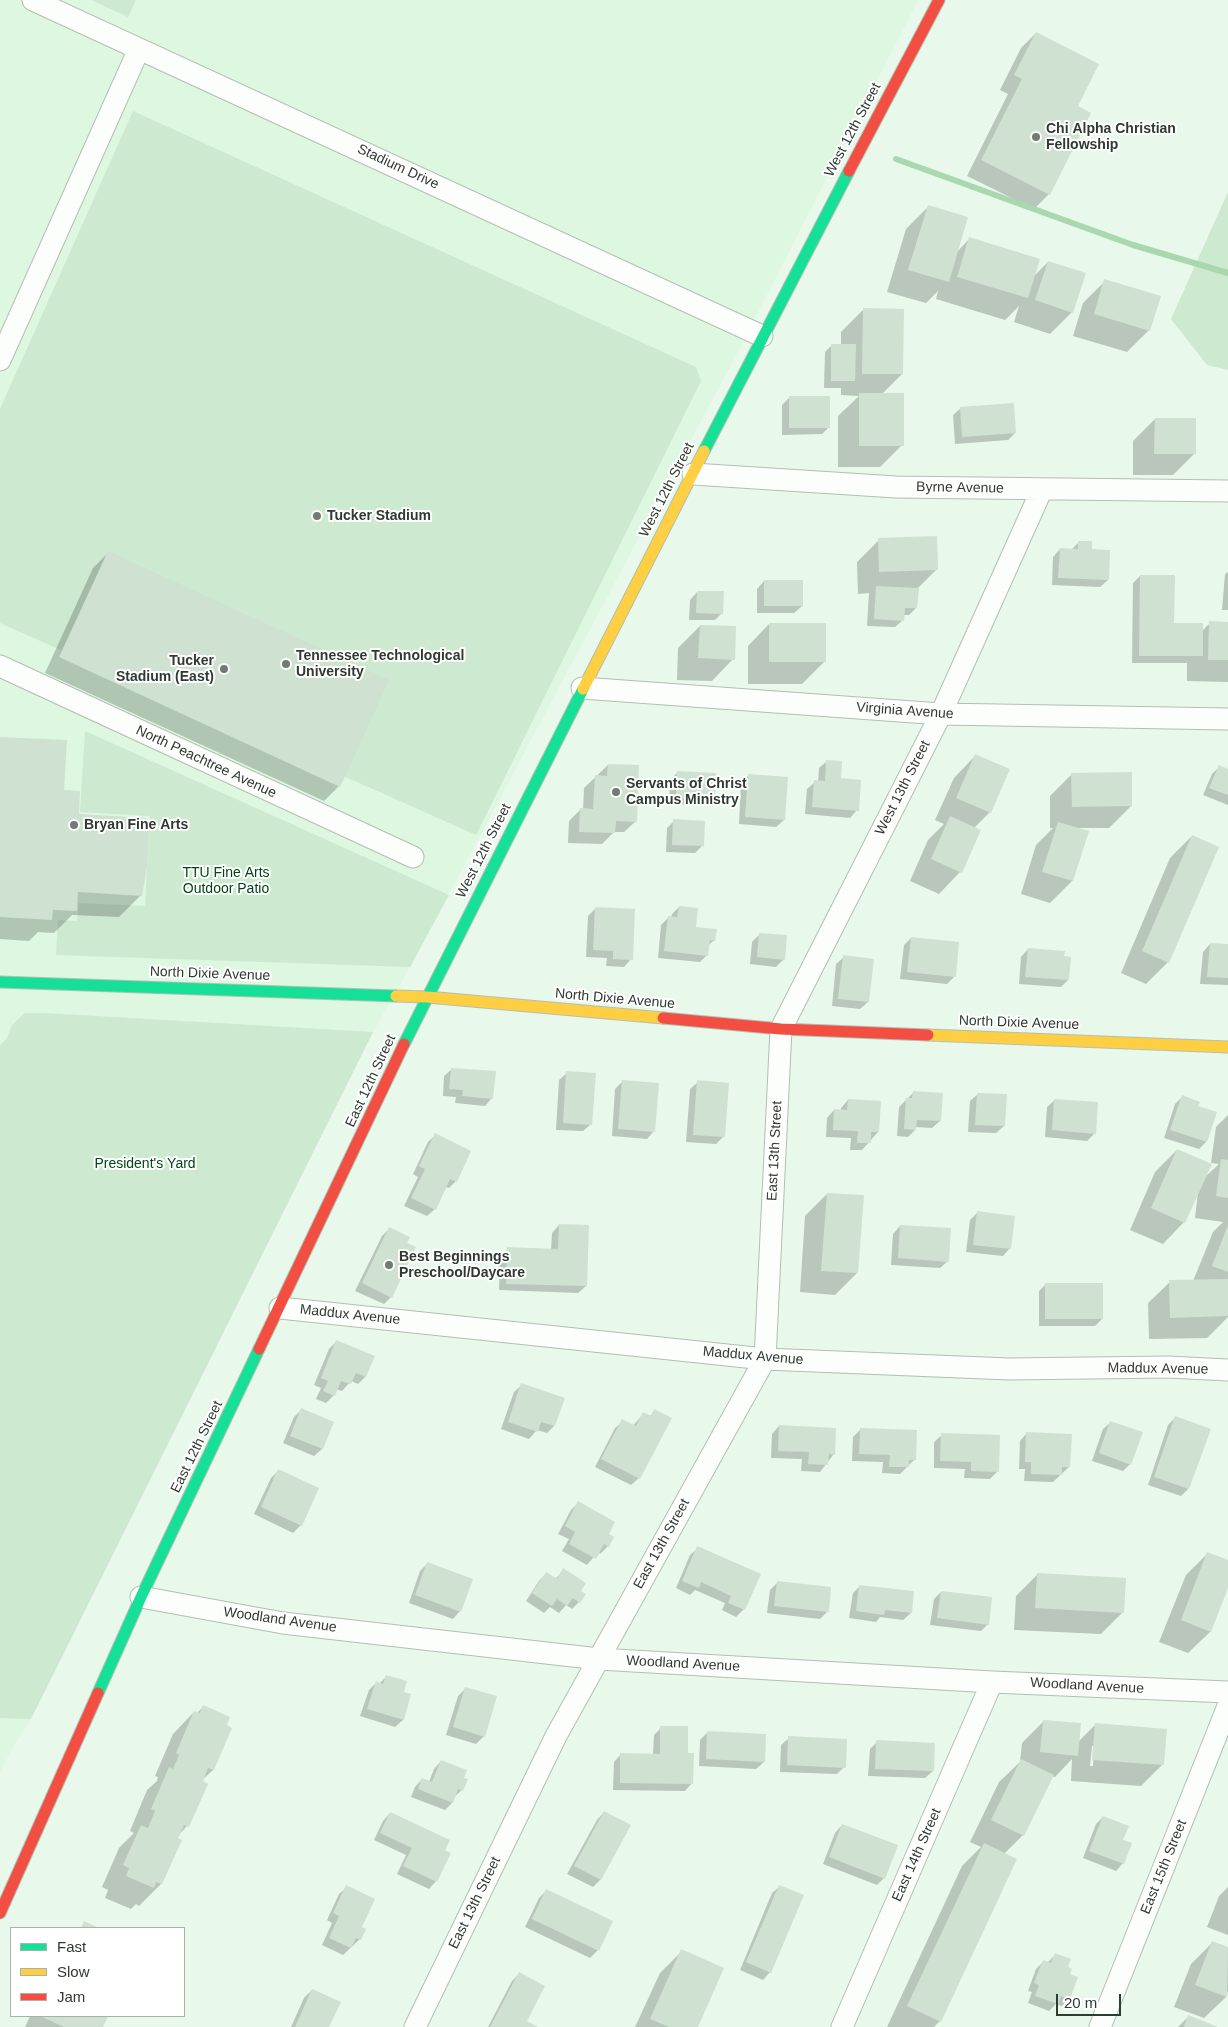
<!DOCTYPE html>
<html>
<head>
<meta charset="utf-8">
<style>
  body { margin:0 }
  #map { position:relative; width:1228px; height:2027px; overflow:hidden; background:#e8f8ea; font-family:Arial,sans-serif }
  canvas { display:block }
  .legend { position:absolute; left:10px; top:1927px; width:175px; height:90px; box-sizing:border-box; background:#fff; border:1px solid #acb0ac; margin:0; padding:6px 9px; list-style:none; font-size:15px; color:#2f3a30 }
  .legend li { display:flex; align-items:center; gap:10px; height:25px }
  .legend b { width:25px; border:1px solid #acb0ac }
  .scale { position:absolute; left:1056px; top:1994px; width:65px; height:22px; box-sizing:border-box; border:2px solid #2f3a30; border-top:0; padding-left:6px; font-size:15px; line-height:18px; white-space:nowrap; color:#2f3a30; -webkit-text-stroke:4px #fff; paint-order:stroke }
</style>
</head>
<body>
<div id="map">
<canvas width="1228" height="2027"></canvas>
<ul class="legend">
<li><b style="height:6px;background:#16e098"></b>Fast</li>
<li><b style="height:6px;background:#ffcf43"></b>Slow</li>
<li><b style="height:6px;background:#f24e42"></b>Jam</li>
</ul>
<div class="scale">20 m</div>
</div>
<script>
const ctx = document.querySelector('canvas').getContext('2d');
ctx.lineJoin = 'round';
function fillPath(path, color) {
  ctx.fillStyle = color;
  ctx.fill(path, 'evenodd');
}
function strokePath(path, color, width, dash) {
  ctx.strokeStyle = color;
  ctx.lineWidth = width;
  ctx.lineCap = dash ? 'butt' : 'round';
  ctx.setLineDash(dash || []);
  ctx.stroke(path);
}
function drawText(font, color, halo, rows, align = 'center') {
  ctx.font = font + ' Arial,sans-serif';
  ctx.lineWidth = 4;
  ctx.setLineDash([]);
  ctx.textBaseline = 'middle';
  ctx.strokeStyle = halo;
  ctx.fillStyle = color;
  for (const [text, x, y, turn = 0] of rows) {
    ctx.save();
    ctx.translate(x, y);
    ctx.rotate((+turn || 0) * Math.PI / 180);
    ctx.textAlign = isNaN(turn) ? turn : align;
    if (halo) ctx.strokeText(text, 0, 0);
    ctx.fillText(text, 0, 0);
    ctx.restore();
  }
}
const built = new Path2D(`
  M0 0H918L733 361 410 967 373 1032 31 1719 12 1749 0 1773Z`);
const green = new Path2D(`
  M91 0H136L128 17Z
  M133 111 696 367 701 381 476 835 0 623V409Z
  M1228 192V370L1207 365 1171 319Z
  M85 731 449 895 410 967 56 955 58 920 77 921 79 903 145 906 150 816 80 812Z
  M25 1013H44L373 1032 31 1719 0 1718V1046L7 1038 12 1025Z`);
const shadow = new Path2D(`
  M1036 33 1076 107 1049 194 1034 209 967 176 1008 94 1000 90 1021 48Z
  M928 207 957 252 969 239 1034 276 1048 262 1072 312 1050 334 1014 322 1019 306 1005 320 936 299 938 291 926 303 887 292 906 229Z
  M1105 281 1149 330 1127 352 1073 336 1083 303Z
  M863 310 902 374 881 395 902 445 880 467H838V416L859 396 841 395V388H824L825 352 832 345H841V332Z
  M789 398 829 427 822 434 782 435V405Z
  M961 408 1015 433 1008 440 955 444 953 415Z
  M1155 419 1195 453 1173 475H1133V441Z
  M879 540 937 569 917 589 916 608 909 615H903V620L895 627 867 626 869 593 858 594 857 562Z
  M1079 542 1108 580 1100 587 1052 585 1053 557 1060 549 1071 550Z
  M108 553 339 786 324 801 45 673 93 568Z
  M1228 572V610H1222L1225 574Z
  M1140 576 1173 624 1202 631 1210 623H1228V682L1187 681V663H1132L1133 583Z
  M764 581 802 606 794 613H757V589Z
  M697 592 722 613 715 620H689L690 600Z
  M769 624 824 662 802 684H748V646Z
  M700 626 733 659 712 681 677 680 678 648Z
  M0 738 63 792 77 815 141 895 119 917 72 915 54 933 38 932 29 941 0 939Z
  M975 756 990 812 974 828 960 872 939 894 910 881 928 840 944 824 935 820 954 778Z
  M827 761 857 810 850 818 805 814 807 789 815 782H818L819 768Z
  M608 765 636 821 624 832H614L602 844 568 843 569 821 580 810H583L584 788Z
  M1219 767 1228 770V805L1203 795 1212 774Z
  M677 773 714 797 706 805 669 804 670 780Z
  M1072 774 1131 806 1109 828H1076L1087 832 1072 881 1050 903 1021 894 1036 845 1053 828H1050V796Z
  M749 775 784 820 776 827 739 824 741 783Z
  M674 821 703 845 695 853 666 852 667 828Z
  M1192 836 1168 962 1146 984 1121 973 1170 858Z
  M679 907 695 928 714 940 708 946 707 955 700 962 658 958 661 925 668 918H671L672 914Z
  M596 908 631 959 624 967 606 966 607 958 586 957 588 916Z
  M760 934 784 959 776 967 750 964 752 942Z
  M911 938 954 977 947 984 900 979 904 945Z
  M1210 944 1228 945V985L1200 984 1203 952Z
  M1028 949 1063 958 1068 980 1061 987 1019 984 1021 957Z
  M844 957 868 1002 860 1009 832 1006 836 964Z
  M452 1069 492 1098 485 1106 455 1103 456 1097 443 1096 444 1076Z
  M567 1073 591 1124 583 1131 556 1130 559 1080Z
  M623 1081 654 1131 647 1139 612 1136 615 1089Z
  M698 1082 723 1137 716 1144 686 1142 690 1089Z
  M914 1092 940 1121 932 1128 915 1127V1130L908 1137 897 1136 899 1107Z
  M978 1094 1004 1126 996 1133 968 1132 970 1101Z
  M1182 1097 1197 1107 1216 1113 1206 1142 1199 1149 1164 1138 1175 1104Z
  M848 1100 878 1132 862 1150H850L851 1138 826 1137 827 1118 834 1110 841 1111V1108Z
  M1055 1100 1095 1133 1087 1141 1045 1137 1047 1107Z
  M1228 1115V1317L1207 1338 1149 1339 1148 1303 1170 1282 1193 1281 1213 1232 1223 1222 1195 1218 1198 1192 1184 1222 1163 1244 1130 1230 1155 1172 1177 1150 1204 1178 1219 1164 1211 1163 1216 1127Z
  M435 1135 456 1181 449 1188 445 1187 435 1209 427 1216 404 1206 418 1177 413 1174 428 1142Z
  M827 1194 857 1273 835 1295 800 1292 805 1216Z
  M977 1213 1010 1248 1003 1256 966 1252 970 1220Z
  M559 1225 586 1286 578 1293 499 1290 500 1256 508 1249 551 1250 552 1233Z
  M900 1226 948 1261 940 1268 891 1265 893 1234Z
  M389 1229 405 1243 391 1297 384 1304 355 1291 382 1236Z
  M1046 1284 1102 1319 1095 1326H1039V1291Z
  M337 1341 365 1377 358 1384 351 1381 342 1391 336 1389 333 1396 326 1403 316 1399 321 1388 314 1385 329 1349Z
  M522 1385 554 1426 547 1433 537 1430 529 1439 501 1429 514 1392Z
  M301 1410 332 1423 322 1449 314 1456 283 1443 294 1417Z
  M655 1411 639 1478 631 1485 595 1467 615 1428 623 1421 633 1426 643 1414 649 1417Z
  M1175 1418 1188 1489 1181 1496 1148 1485 1168 1425Z
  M1111 1422 1130 1464 1123 1471 1092 1461 1103 1429Z
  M779 1426 834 1454 820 1472 801 1471 802 1459 771 1458 772 1434Z
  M860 1430 915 1459 900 1474 882 1473 883 1462 852 1461 853 1437Z
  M1027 1433 1069 1467 1053 1482 1024 1481 1025 1469H1019L1020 1441Z
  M942 1435 998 1471 990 1479 964 1478 965 1469 934 1468V1442Z
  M279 1470 301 1525 293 1533 254 1514 271 1478Z
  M578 1503 607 1534 613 1537 608 1546 600 1554 598 1552 587 1565 562 1551 569 1539 558 1534 571 1510Z
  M698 1548 744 1609 736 1617 722 1610 725 1603 695 1590 690 1595 676 1588 690 1555Z
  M1208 1553 1228 1561V1584L1210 1632 1188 1653 1159 1642 1186 1575Z
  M428 1563 460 1611 453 1619 409 1603 420 1571Z
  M564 1570 580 1591 579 1602 572 1609 566 1605 559 1613 550 1607 544 1613 526 1601 539 1581 546 1574 555 1579Z
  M1038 1574 1123 1612 1101 1634 1014 1630 1016 1596Z
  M777 1583 827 1612 820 1619 767 1613 770 1590Z
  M860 1586 911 1613 903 1620 880 1617 876 1622 849 1618 853 1593Z
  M941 1592 988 1624 981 1631 930 1625 934 1599Z
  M387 1676 402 1692 410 1695 403 1720 395 1727 360 1716 369 1690 376 1683 379 1684Z
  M466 1688 484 1736 476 1744 446 1735 458 1696Z
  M203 1707 225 1726 231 1728 213 1770 200 1782 187 1826 177 1837 161 1884 139 1906 136 1904 131 1909 105 1898 108 1890 102 1887 119 1848 134 1833 130 1831 147 1790 157 1781 158 1777 155 1776 173 1734 194 1712 197 1713Z
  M1044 1721 1078 1742 1095 1725 1163 1764 1141 1786 1071 1781 1072 1759 1055 1777H1051L1023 1835 1004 1854 940 2021 934 2027H887L962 1866 981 1847 970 1842 999 1782 1020 1762 1022 1743ZM1092 1746H1094L1093 1766H1090Z
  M661 1728 686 1754 692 1783 685 1791 613 1790 614 1762 621 1754 653 1755 654 1735Z
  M708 1732 764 1762 756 1769 699 1766 700 1740Z
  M789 1738 844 1767 837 1774 780 1772 781 1745Z
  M877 1742 933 1771 925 1778 868 1776 870 1749Z
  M441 1761 462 1778V1790L454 1797 452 1803 445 1810 411 1797 415 1787 422 1779 429 1782 434 1769Z
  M604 1812 629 1826 600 1880 593 1887 567 1874 597 1820Z
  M390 1813 444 1851 436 1881 429 1889 397 1874 406 1855 374 1840 383 1821Z
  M1103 1817 1122 1841 1123 1863 1116 1871 1083 1858 1096 1824Z
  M842 1825 884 1878 877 1885 823 1864 835 1833Z
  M780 1886 770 1972 763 1980 740 1970 772 1893Z
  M347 1887 360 1927V1939L343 1955 322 1945 332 1923 327 1920 339 1894Z
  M1228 1887V1935L1207 1927 1219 1896Z
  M546 1891 598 1950 590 1958 525 1927 539 1898Z
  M1213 1942 1228 1948V1991L1226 1997 1204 2018 1174 2007 1191 1964Z
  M682 1951 697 2027H635L660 1973Z
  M1055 1955 1066 1968 1069 1975V1998L1062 2006 1056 2004 1049 2011 1028 2003 1032 1992 1028 1991 1036 1969 1043 1962H1048Z
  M519 1974 525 2022 535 2027H488L512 1981Z
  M312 1990 328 2027H291L304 1998Z
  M30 2016H107L101 2027H25Z
  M1188 2017 1215 2027H1178Z`);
const stream = new Path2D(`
  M896 159 1133 245 1228 273`);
const building = new Path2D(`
  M1036 32 1099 64 1078 106 1091 113 1050 195 981 160 1022 79 1014 75Z
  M928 205 968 217 949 282 908 270Z
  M969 237 1040 259 1028 298 957 277Z
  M1048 261 1086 273 1073 313 1035 300Z
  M1104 279 1161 296 1150 331 1094 314Z
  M863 308 904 309 903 374H862Z
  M831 344H856L855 381H831Z
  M859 393H904V446H859Z
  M789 396H830V428H789Z
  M1014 403 1016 433 962 437 960 407Z
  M1155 418H1196V454H1154Z
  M937 536 938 570 879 572 878 538Z
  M1078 541H1092V549L1110 550 1109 580 1058 578 1060 548 1078 549Z
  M108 551 389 680 340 787 59 657Z
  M1140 575H1175L1174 623H1203V656H1139Z
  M764 580H803V606H764Z
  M876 586 919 588 917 608H905L904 621 874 619Z
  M697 591H724L723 614 696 613Z
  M1209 621 1228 622V660H1208Z
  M769 623H826V662H769Z
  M700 625 736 626 735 660 698 658Z
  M0 737 67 740 64 790 80 791 79 814 146 818 149 832 147 867 142 896 78 892 77 911 53 910 52 920 0 917Z
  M975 754 1010 769 991 813 956 798Z
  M826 760 842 761 841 778 861 780 859 811 812 807 814 780 825 781Z
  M608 764 639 765 637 822 616 821 615 833 579 832 580 808 593 809 595 775 607 776Z
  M1219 765 1228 769V795L1209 788Z
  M677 771 716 773 715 798 676 797Z
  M1132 772V806L1072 807 1071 773Z
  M748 774 788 777 785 820 745 817Z
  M950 816 981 830 962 873 931 859Z
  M673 819 705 821 704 846 672 845Z
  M1058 822 1089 831 1073 881 1042 872Z
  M1192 835 1219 847 1169 963 1142 951Z
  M679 906 698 908 696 927 717 929 715 941 710 940 708 956 664 951 668 916 677 917Z
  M595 907 635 909 633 960 613 959V951L593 950Z
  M759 933 787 935 785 960 757 957Z
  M911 937 959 942 956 977 907 972Z
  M1210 943 1228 944V978L1207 977Z
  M1028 948 1065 951 1064 956 1071 957 1069 980 1025 977Z
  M843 955 874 959 869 1002 838 999Z
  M451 1068 496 1071 493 1099 462 1096 463 1090 449 1089Z
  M566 1071 596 1073 592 1125 563 1123Z
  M622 1080 659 1083 655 1132 618 1129Z
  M697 1080 729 1083 725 1137 693 1135Z
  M913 1091 943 1093 941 1121 917 1120 916 1130 904 1129 906 1098H912Z
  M977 1093 1007 1094 1005 1126 975 1125Z
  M1182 1095 1200 1102 1198 1106 1217 1112 1207 1142 1170 1130Z
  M848 1099 881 1101 879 1132H871V1143H857L858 1131 833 1130 834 1109 847 1110Z
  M1054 1099 1098 1102 1096 1134 1052 1130Z
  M435 1133 471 1151 457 1182 450 1179 436 1210 411 1198 425 1169 419 1166Z
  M1177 1149 1212 1164 1185 1223 1151 1208Z
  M1221 1159 1228 1160V1198L1216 1196Z
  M827 1193 864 1195 858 1273 821 1271Z
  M977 1211 1015 1216 1011 1249 973 1245Z
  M559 1224 589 1225 587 1286 506 1284 507 1247 558 1249Z
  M900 1225 951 1228 949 1262 898 1258Z
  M1228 1225V1272L1212 1266Z
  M389 1227 410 1237 407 1243 416 1247 392 1298 362 1283Z
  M1228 1279V1316L1170 1318 1169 1280Z
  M1045 1283H1103V1319H1045Z
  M336 1340 375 1356 366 1377 356 1373 351 1384 341 1381 335 1396 323 1391 328 1381 321 1378Z
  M521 1383 565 1398 555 1426 541 1422 538 1432 508 1422Z
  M301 1408 334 1422 323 1449 290 1436Z
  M654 1409 672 1418 640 1479 601 1459 622 1419 636 1426 643 1412 651 1416Z
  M1175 1416 1211 1429 1189 1489 1154 1477Z
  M1110 1421 1143 1432 1131 1465 1099 1453Z
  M779 1425 836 1428 835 1455 829 1454 828 1465 808 1464 809 1452 778 1451Z
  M860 1428 917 1430 916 1460H909V1467H889L890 1455 859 1454Z
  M1026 1432 1072 1434 1070 1467H1062V1475L1031 1474V1462H1025Z
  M941 1433 1000 1435 999 1472 971 1471V1462L940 1461Z
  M278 1469 319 1488 302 1526 261 1507Z
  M578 1501 615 1522 609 1534 614 1537 609 1547 604 1544 596 1559 569 1544 575 1532 565 1526Z
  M697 1546 761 1574 745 1610 728 1603 731 1596 701 1582 699 1588 682 1581Z
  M1207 1552 1228 1560V1588L1211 1632 1181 1620Z
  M427 1562 473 1579 461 1612 415 1595Z
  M563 1568 586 1583 581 1591 586 1594 580 1603 573 1598 567 1606 557 1599 552 1606 532 1593 546 1572 557 1579Z
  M1037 1573 1126 1578 1124 1613 1035 1608Z
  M777 1581 831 1587 829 1612 774 1606Z
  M859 1585 914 1591 912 1613 885 1610 884 1615 856 1611Z
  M941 1591 992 1597 989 1625 937 1618Z
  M386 1675 407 1681 404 1692 411 1694 404 1720 367 1709 376 1681 383 1684Z
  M465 1687 497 1696 485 1737 453 1727Z
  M203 1705 230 1717 227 1725 232 1728 214 1770 208 1768 203 1781 208 1784 189 1827 184 1825 178 1838 182 1840 162 1884 156 1882 154 1888 126 1876 129 1868 123 1865 141 1825 148 1828 155 1811 151 1809 169 1767 173 1769 179 1755 176 1753 194 1711 200 1713Z
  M1043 1720 1081 1723 1078 1756 1040 1752Z
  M1095 1723 1167 1729 1164 1765 1092 1760Z
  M660 1726H688V1753H694L693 1784 620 1783V1753L660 1754Z
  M707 1731 766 1734 765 1762 706 1759Z
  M788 1736 847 1739 846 1768 787 1765Z
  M876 1740 935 1743 934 1771 875 1769Z
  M1021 1759 1054 1775 1024 1836 991 1820Z
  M441 1760 467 1770 464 1778 468 1779 463 1791 458 1789 453 1803 418 1789 422 1778 432 1782Z
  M604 1811 631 1825 601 1880 574 1866Z
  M390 1812 450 1840 445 1850 451 1853 437 1882 403 1866 412 1848 380 1833Z
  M1103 1816 1129 1826 1123 1840 1132 1843 1124 1864 1089 1851Z
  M842 1824 898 1845 885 1879 829 1857Z
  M984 1843 1017 1859 941 2022 907 2006Z
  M346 1885 375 1899 362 1927 366 1929 361 1940 356 1938 351 1948 329 1938 339 1916 333 1913Z
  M779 1885 804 1895 771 1973 746 1962Z
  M546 1889 613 1921 599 1951 532 1919Z
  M84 1921 99 1928H81Z
  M1212 1941 1228 1947 1227 1997 1195 1985Z
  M681 1949 724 1968 698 2027H669L650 2019Z
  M1055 1953 1071 1959 1068 1967 1072 1969 1070 1974 1078 1977 1070 1999 1061 1996 1058 2004 1035 1996 1039 1985 1034 1983 1043 1960 1051 1963Z
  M519 1972 545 1986 527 2021 538 2027H490Z
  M312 1989 341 2002 329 2027H295Z
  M1188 2015 1218 2027H1184Z
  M40 2016H108L103 2027H64Z`);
const street = new Path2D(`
  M33 0 762 336
  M0 360 139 49
  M693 474 896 487 1228 491
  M0 666 413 857
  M582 688 941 714 1228 719
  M280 1308 765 1359 1009 1369 1168 1367 1228 1370
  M141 1597 283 1623 599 1659 992 1682 1228 1692
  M415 2027 556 1736 765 1359 781 1029 941 714 1042 489
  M842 2027 992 1682
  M1100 2027 1228 1706`);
const fast = new Path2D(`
  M704 451 849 171
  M0 982 396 996
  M404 1044 583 689
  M98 1693 141 1597 259 1349`);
const slow = new Path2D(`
  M583 689 704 451
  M396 996 427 997 663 1018
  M928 1035 1228 1047`);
const jam = new Path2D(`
  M849 171 939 0
  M663 1018 781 1029 928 1035
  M259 1349 404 1044
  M0 1913 98 1693`);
const markers = [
  [1036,137,5,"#707c71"],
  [317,516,5,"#707c71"],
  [286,664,5,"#707c71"],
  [224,669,5,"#707c71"],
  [616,792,5,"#707c71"],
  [74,825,5,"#707c71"],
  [389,1265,5,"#707c71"]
];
const poiNames = [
  ["Chi Alpha Christian",1046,129],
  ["Fellowship",1046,145],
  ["Tucker Stadium",327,516],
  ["Tennessee Technological",296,656],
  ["University",296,672],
  ["Tucker",214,661,"right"],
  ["Stadium (East)",214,677,"right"],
  ["Servants of Christ",626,784],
  ["Campus Ministry",626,800],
  ["Bryan Fine Arts",84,825],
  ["Best Beginnings",399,1257],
  ["Preschool/Daycare",399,1273]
];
const streetNames = [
  ["West 12th Street",853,130,-62],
  ["Stadium Drive",398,167,25],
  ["Byrne Avenue",960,488,1],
  ["West 12th Street",667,490,-63],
  ["Virginia Avenue",905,711,4],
  ["North Peachtree Avenue",206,762,25],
  ["West 13th Street",903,788,-63],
  ["West 12th Street",484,851,-63],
  ["North Dixie Avenue",210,974,2],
  ["North Dixie Avenue",615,999,5],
  ["North Dixie Avenue",1019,1023,2],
  ["East 12th Street",371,1081,-65],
  ["East 13th Street",775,1151,-87],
  ["Maddux Avenue",350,1315,6],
  ["Maddux Avenue",753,1356,5],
  ["Maddux Avenue",1158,1369,1],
  ["East 12th Street",197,1447,-64],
  ["East 13th Street",662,1544,-61],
  ["Woodland Avenue",280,1620,8],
  ["Woodland Avenue",683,1664,3],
  ["Woodland Avenue",1087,1686,3],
  ["East 14th Street",917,1855,-66],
  ["East 15th Street",1164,1867,-68],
  ["East 13th Street",475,1903,-64]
];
const parkNames = [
  ["TTU Fine Arts",226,873],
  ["Outdoor Patio",226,889],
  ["President's Yard",145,1164]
];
fillPath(built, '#def7e0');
fillPath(green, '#cde9d0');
fillPath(shadow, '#0003');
strokePath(stream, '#aad7b0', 6);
fillPath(building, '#cfe1d1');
strokePath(street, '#b2bfb4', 23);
strokePath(fast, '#b2bfb4', 13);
strokePath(slow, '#b2bfb4', 13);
strokePath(jam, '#b2bfb4', 13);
strokePath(street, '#fcfefc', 21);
strokePath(fast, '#16e098', 11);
strokePath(slow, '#ffcf43', 11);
strokePath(jam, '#f24e42', 11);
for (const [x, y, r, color] of markers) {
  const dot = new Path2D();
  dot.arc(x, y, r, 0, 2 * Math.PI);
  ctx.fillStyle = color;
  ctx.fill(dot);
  strokePath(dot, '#fff', 2);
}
drawText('bold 14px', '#2f3a30', '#fff', poiNames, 'left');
drawText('14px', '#2f3a30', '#fff', streetNames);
drawText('14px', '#014416', '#fff', parkNames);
</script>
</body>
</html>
